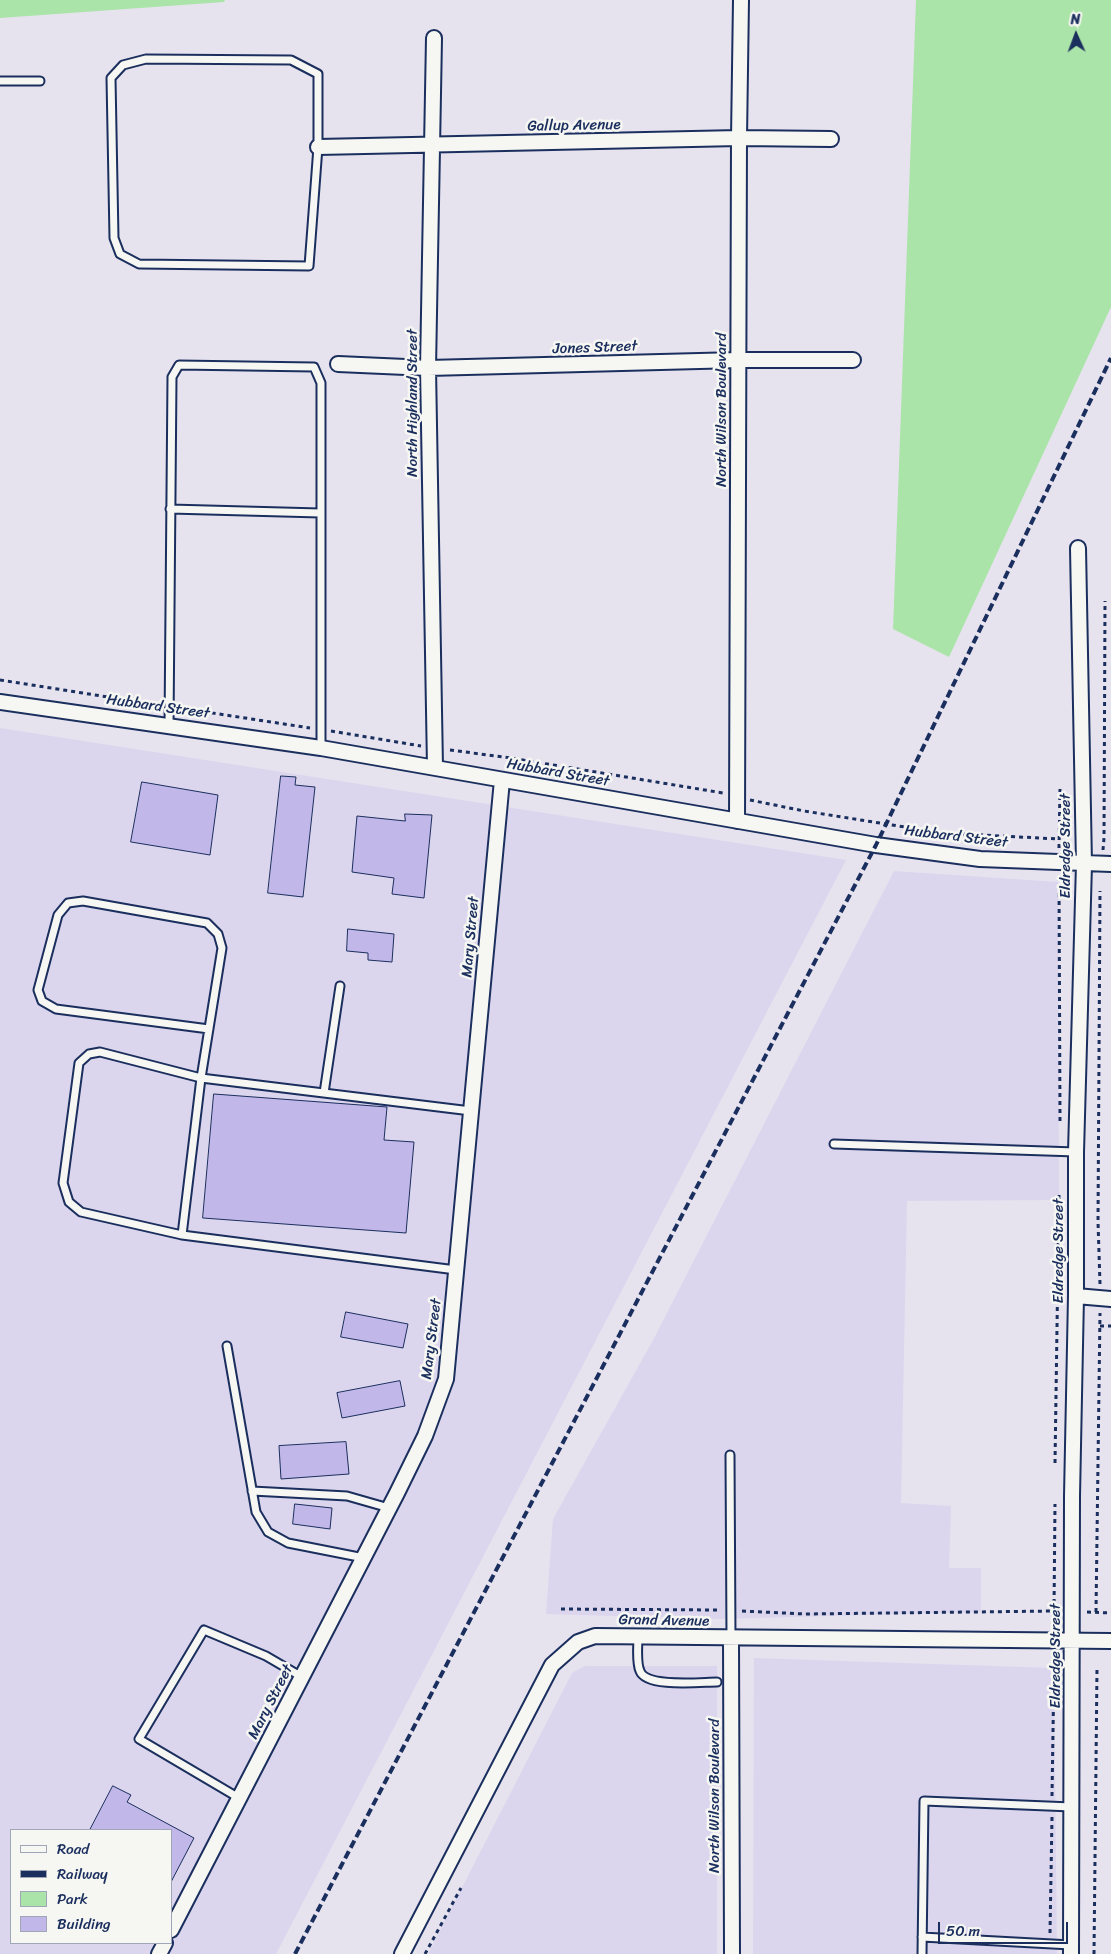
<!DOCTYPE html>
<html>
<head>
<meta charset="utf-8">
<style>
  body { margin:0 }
  #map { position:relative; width:1111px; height:1954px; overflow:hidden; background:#e6e3ef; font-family:Sriracha,sans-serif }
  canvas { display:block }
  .legend { position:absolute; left:10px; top:1829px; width:162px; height:115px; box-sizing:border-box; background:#f6f6f2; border:1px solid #9ea6b7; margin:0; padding:6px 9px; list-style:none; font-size:15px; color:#1b2f5e }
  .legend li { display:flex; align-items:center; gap:10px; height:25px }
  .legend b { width:25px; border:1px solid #9ea6b7 }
  .north { position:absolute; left:1051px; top:10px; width:50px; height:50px; -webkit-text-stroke:4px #f6f6f2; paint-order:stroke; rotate:358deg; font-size:14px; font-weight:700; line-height:20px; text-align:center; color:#1b2f5e }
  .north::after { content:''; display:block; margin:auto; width:18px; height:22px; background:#1b2f5e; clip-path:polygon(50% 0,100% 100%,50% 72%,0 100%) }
  .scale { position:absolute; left:938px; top:1922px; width:130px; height:22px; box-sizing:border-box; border:2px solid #1b2f5e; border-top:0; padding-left:6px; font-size:15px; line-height:18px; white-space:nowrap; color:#1b2f5e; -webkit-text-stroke:4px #f6f6f2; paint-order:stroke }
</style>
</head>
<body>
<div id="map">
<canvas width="1111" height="1954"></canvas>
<ul class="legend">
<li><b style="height:6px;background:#f6f6f2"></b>Road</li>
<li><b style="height:6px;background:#1b2f5e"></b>Railway</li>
<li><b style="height:14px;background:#abe4a8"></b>Park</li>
<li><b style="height:14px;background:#c1b7e9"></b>Building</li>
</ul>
<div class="north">N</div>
<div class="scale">50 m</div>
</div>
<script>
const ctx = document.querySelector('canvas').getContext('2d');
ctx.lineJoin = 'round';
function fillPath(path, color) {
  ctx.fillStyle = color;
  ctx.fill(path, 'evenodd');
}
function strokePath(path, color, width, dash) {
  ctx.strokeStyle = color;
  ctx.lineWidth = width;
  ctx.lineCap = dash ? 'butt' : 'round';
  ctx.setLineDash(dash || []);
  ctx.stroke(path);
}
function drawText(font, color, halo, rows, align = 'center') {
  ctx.font = font + ' Sriracha,sans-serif';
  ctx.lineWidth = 5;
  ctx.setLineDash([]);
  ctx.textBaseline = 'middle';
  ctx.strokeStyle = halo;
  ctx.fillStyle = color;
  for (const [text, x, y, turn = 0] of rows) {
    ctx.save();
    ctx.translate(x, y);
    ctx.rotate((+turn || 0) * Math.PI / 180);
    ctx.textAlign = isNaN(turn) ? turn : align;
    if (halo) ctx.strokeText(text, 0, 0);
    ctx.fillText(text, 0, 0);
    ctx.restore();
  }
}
const built = new Path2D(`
  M0 728 846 860 276 1954H0ZM11 1830H171V1943H11Z
  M894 871 1058 882 1059 1200 907 1201 901 1503 951 1506 949 1568H981V1612L718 1619 546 1614 553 1519 652 1342Z
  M754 1658 1054 1668 1057 1954H753Z
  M585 1666H717V1954H428L572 1673Z`);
const green = new Path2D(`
  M0 0H225L224 2 0 18Z
  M916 0H1111V307L949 657 893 629Z`);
const building = new Path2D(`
  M281 776 296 777 295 785 315 787 303 897 268 893Z
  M142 782 218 795 210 855 131 842Z
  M405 814 432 815 424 898 392 894 394 878 352 872 357 816 405 821Z
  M348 929 394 934 392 962 368 960V953L347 951Z
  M214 1094 387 1107 384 1140 414 1142 406 1233 203 1218Z
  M346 1312 408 1324 403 1348 341 1337Z
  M400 1381 405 1406 342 1418 337 1393Z
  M346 1442 349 1474 281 1479 279 1446Z
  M295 1504 332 1508 330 1529 293 1524Z
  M113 1786 131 1795 127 1802 194 1838 171 1882V1830H90Z`);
const path = new Path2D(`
  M0 680 159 705
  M180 708 310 728
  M331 731 421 746
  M450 750 511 758 723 793
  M750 800 804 811 943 833 1059 839
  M1059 848 1060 789
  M1103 850 1104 838 1105 601
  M1059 877 1060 1121
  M1100 1284 1098 1222 1100 891
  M1100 1326H1111
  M1055 1463 1059 1192
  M561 1609 720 1610
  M742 1611 805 1614 1055 1611
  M1054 1611 1055 1504
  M1087 1612 1111 1613
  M1096 1612 1100 1313
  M1052 1796 1054 1668
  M1050 1933 1052 1817
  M425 1954 461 1888
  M1094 1954 1097 1668`);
const lane = new Path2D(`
  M146 59 291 60 318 74V147L309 266 139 264 120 254 114 238 111 78 123 65Z
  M0 81H40
  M170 509 320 513
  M169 725 172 377 179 365 314 367 321 383V748
  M324 1093 340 986
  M834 1144 1076 1152
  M182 1235 81 1212 69 1202 63 1183 79 1063 89 1054 100 1052 201 1078 222 948 218 934 207 923 83 901 68 903 58 915 38 990 42 1001 56 1009 209 1029
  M456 1270 182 1235 201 1078 471 1111
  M227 1346 256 1512 268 1532 288 1543 364 1558
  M730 1455 731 1638
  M252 1491 347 1496 389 1508
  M638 1636C638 1647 636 1662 640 1671 646 1688 701 1682 717 1682
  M239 1798 139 1739 204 1630 266 1656 302 1677
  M922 1937 1071 1945
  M922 1954 924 1801 1072 1807`);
const street = new Path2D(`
  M434 38 428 368 435 767
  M318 147 739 138 831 139
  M338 364 428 368 738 360H853
  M0 702 321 748 876 845 980 859 1111 864
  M737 821 739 138 741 0
  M1076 1296 1111 1299
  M731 1639 732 1954
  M171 1930 397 1493 425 1436 446 1379 502 780
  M159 1954 165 1943
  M402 1954 552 1665 578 1642 595 1636 1111 1641
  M1071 1954 1072 1496 1076 1296V1152L1084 864 1078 548`);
const rail = new Path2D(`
  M295 1954 876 845 1111 358`);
const streetNames = [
  ["Gallup Avenue",574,126,-1],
  ["Jones Street",595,348,-2],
  ["North Highland Street",413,403,-90],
  ["North Wilson Boulevard",722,410,-90],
  ["Hubbard Street",158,707,8],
  ["Hubbard Street",558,773,10],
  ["Hubbard Street",956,837,7],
  ["Eldredge Street",1066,846,-90],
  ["Mary Street",471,937,-85],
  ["Eldredge Street",1059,1251,-90],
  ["Mary Street",432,1339,-83],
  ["Grand Avenue",664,1621,1],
  ["Eldredge Street",1056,1656,-90],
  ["Mary Street",271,1702,-63],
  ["North Wilson Boulevard",715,1796,-90]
];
fillPath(built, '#dbd6ed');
fillPath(green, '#abe4a8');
fillPath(building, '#c1b7e9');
strokePath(building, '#1b2f5e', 1);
strokePath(lane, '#1b2f5e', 11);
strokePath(street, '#1b2f5e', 18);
strokePath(path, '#1b2f5e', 3, [4, 4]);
strokePath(lane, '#f6f6f2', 7);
strokePath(street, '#f6f6f2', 14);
strokePath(rail, '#1b2f5e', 4, [8, 4]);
drawText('15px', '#1b2f5e', '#f6f6f2', streetNames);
</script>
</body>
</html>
